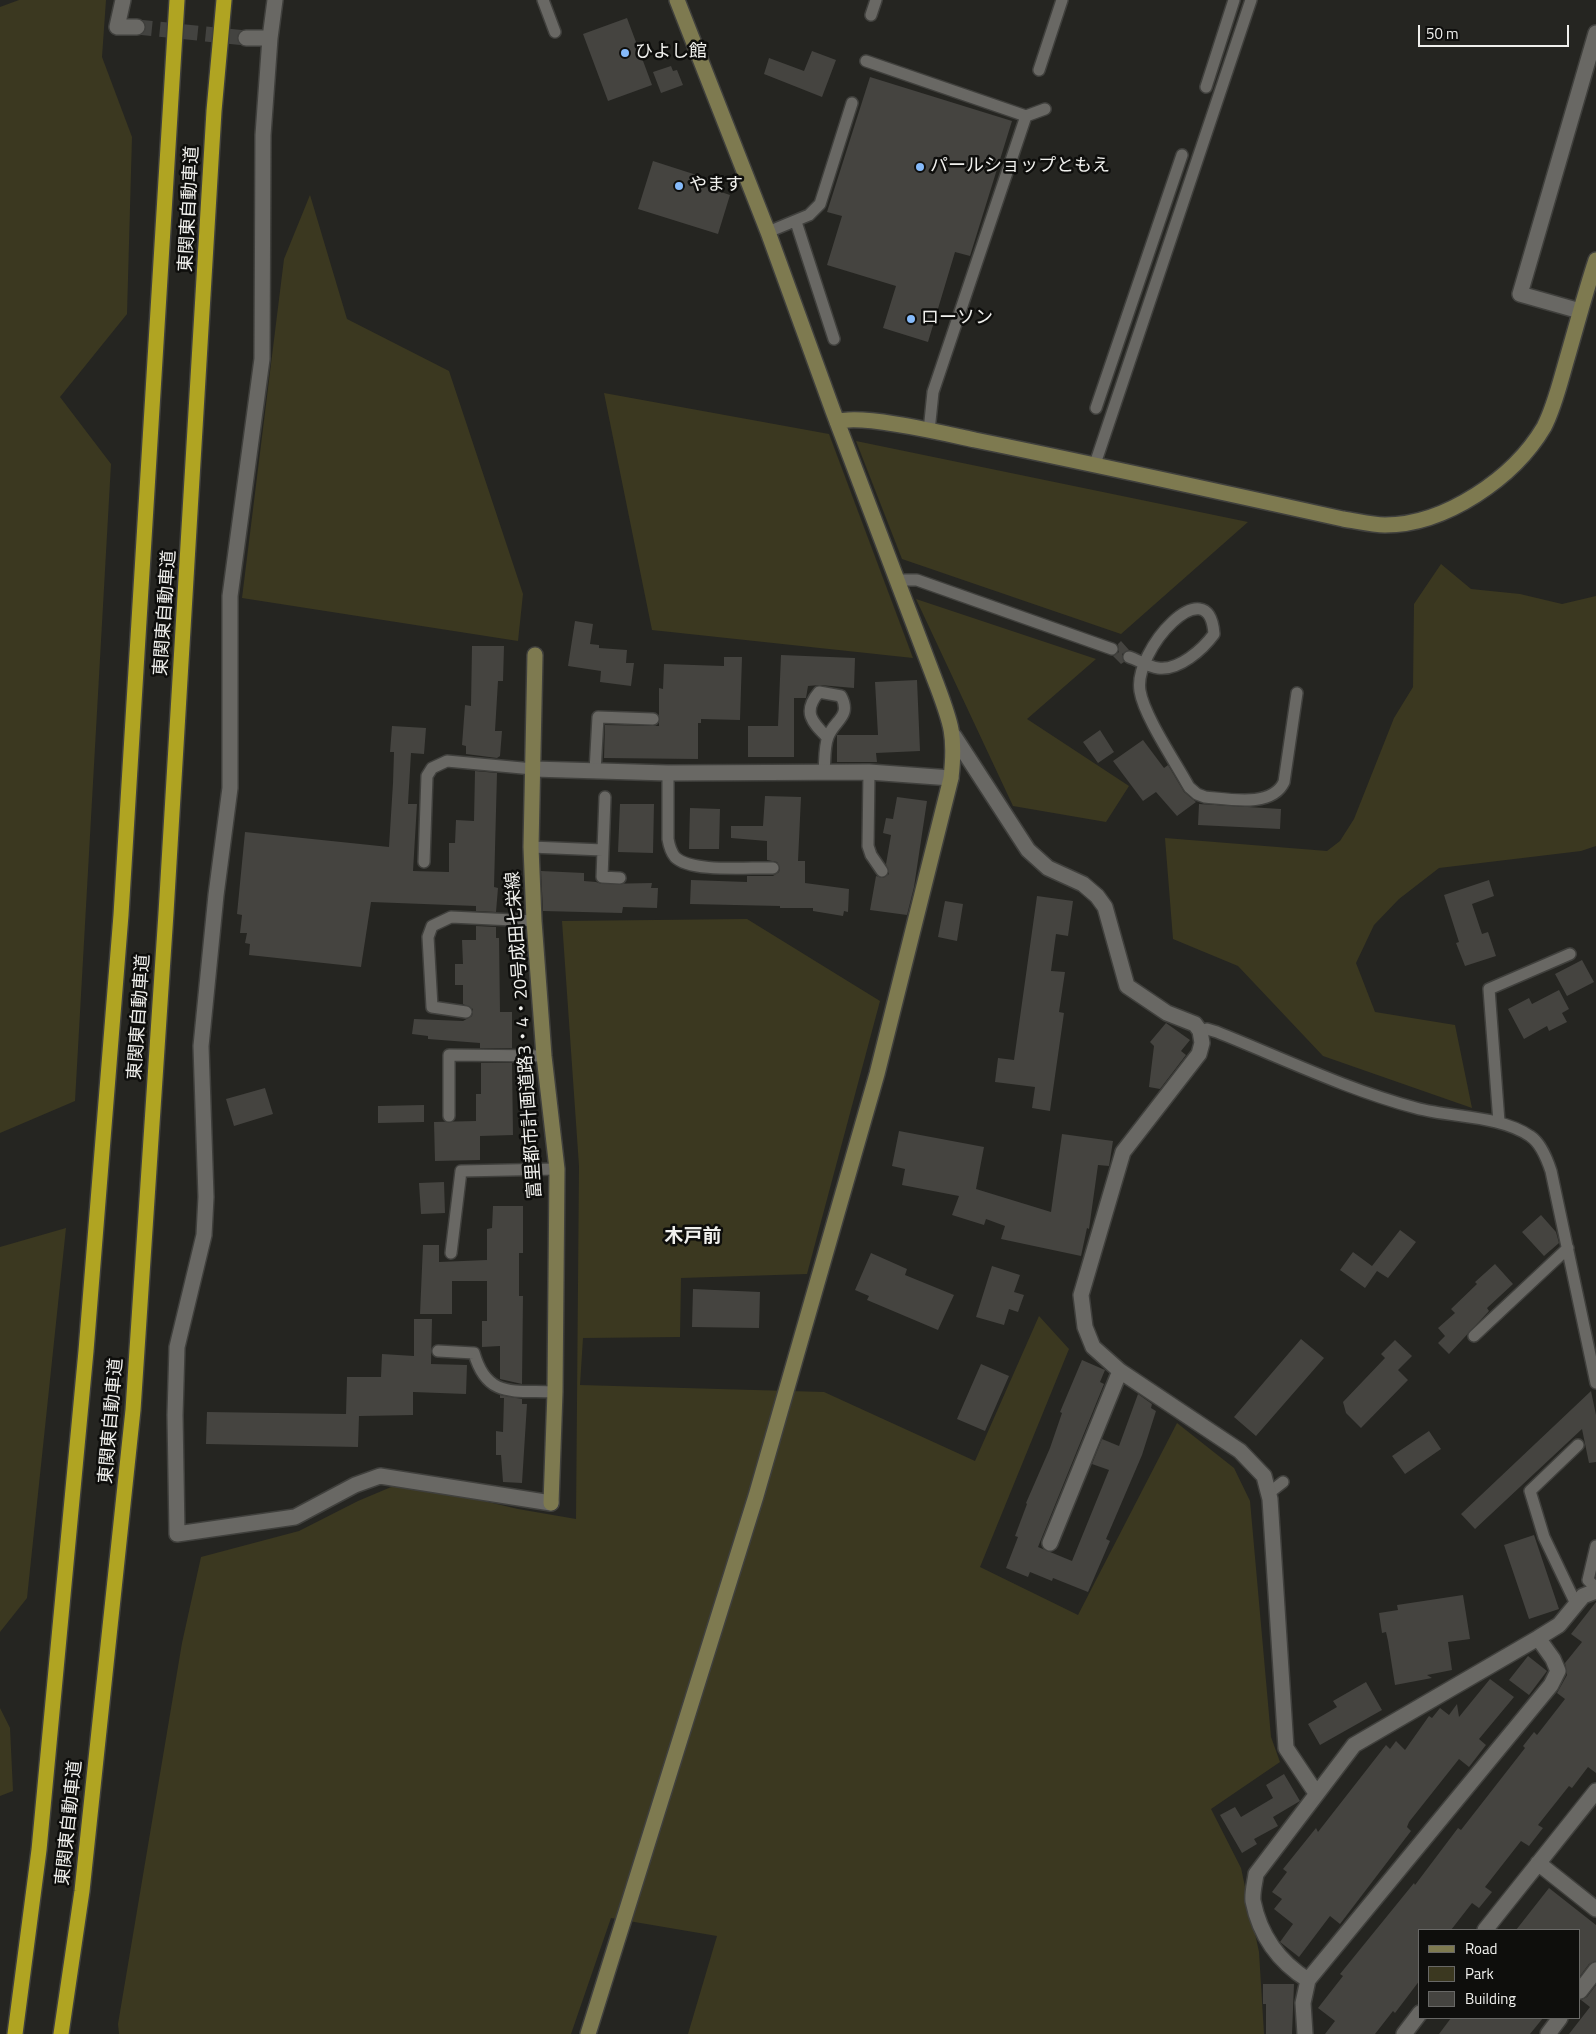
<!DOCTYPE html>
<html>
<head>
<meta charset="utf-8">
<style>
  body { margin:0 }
  #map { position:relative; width:1596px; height:2034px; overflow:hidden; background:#252521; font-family:"Titillium Web",sans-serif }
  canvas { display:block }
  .legend { position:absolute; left:1418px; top:1929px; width:162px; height:90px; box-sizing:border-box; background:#0e0e0c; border:1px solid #686866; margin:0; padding:6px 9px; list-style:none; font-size:15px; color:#f0f0ed }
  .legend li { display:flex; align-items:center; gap:10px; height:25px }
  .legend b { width:25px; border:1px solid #686866 }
  .scale { position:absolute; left:1418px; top:25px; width:151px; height:22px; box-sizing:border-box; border:2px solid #f0f0ed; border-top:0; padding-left:6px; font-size:15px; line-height:18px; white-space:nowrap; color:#f0f0ed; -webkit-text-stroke:4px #0e0e0c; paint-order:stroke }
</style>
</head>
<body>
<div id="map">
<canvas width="1596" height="2034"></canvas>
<ul class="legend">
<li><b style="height:6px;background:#7e7a50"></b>Road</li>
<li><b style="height:14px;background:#3b3820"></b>Park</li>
<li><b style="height:14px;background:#454440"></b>Building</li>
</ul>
<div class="scale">50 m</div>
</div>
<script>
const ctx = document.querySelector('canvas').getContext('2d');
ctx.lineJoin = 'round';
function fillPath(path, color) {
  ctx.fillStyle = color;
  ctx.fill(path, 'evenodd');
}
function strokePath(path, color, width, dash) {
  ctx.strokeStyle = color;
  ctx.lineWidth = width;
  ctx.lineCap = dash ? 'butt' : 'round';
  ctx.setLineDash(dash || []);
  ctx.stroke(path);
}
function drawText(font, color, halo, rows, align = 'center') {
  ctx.font = font + ' "Titillium Web","Noto Sans JP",sans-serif';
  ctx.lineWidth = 5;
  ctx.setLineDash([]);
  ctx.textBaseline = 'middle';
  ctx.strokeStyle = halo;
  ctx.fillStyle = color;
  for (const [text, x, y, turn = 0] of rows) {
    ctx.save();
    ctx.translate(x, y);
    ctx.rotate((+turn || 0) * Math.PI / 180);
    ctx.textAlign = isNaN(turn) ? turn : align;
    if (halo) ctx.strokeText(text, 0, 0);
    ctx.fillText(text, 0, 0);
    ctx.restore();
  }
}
const green = new Path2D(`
  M19 0H106L102 57 132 137 127 314 60 397 111 464 75 1101 0 1133V7Z
  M310 195 347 319 449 371 523 594 518 641 242 598 284 259Z
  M604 393 829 434 913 658 652 630Z
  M856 441 1248 522 1121 634 902 559Z
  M1441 564 1471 589 1520 594 1562 604 1596 596V846L1581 851 1439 868 1399 899 1374 925 1356 963 1375 1012 1455 1025 1472 1108 1323 1056 1238 966 1173 939 1165 838 1327 851 1340 841 1354 819 1394 718 1413 687 1414 604Z
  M916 599 1096 659 1027 719 1129 786 1106 822 1013 806Z
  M747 919 880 1001 807 1274 681 1278 680 1337 583 1338 580 1385 824 1392 975 1461 1039 1316 1069 1349 980 1567 1078 1615 1177 1423 1234 1468 1250 1501 1271 1737 1280 1762 1211 1809 1241 1868 1259 1952 1264 2034H688L717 1936 611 1918 571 2034H119L118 2024 182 1643 201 1557 299 1531 358 1501 403 1482 518 1509 576 1519 579 1166 562 921Z
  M66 1228 27 1598 0 1632V1247Z
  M0 1708 10 1728 13 1791 0 1796Z`);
const building = new Path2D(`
  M627 18 652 85 608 101 583 34Z
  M812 51 836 60 822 97 764 74 769 58 804 71Z
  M671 66 673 71 677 70 683 85 661 93 653 72Z
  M870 77 1012 121 970 256 955 252 928 342 883 328 896 286 827 265 842 216 827 212Z
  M653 161 709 179 706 187 730 195 718 234 638 209Z
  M575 621 593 624 590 644 599 645V648L627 650 626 663H634L631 686 600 682 601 671 568 666Z
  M1121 641 1129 650 1122 654 1124 662 1121 664 1113 656 1119 652 1118 644Z
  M472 646H504L503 681H498L495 731H502L500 756 497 758 466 754V746L462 745 465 705 471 706Z
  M781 655 855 658 854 688 820 685 808 686 806 698H794V757H748V726H778Z
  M724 657H742L740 720 701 719V723H698V759L604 758 605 725 659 726V688L663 689 664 664 724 666Z
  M917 680 920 751 876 753 877 762H837V735H878L875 682Z
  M392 726 426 728 424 754 411 753 408 804H417L413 871 449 872V843H455L456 820 474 821 475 771 497 773 494 887 498 888 496 912 476 911V906L371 902 361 967 249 955 250 944 245 943 247 933H240L242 915 237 914 245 832 389 847 393 783 394 752H390Z
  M1100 730 1114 752 1098 763 1083 742Z
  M1143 740 1164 768 1168 765 1184 792 1196 802 1177 816 1156 792 1143 801 1113 761Z
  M765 796 801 797 798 861H805V883L849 889 848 912 844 911 843 916 813 911V908H780V906L690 904 691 880 747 882V876H773L779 872 780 868 777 862 767 860V841L731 838V826H763Z
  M897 797 927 801 914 887 907 915 870 910 876 876 883 878 889 874 886 864 891 835 883 833 886 818 893 819Z
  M620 804H654L653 853 618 852Z
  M1199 804 1281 809 1280 829 1198 825Z
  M690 808 720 809 719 849H689Z
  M541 871 584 873V881L596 882 602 884 652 883 651 888H658L657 908 623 907 622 913 543 911Z
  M1489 880 1494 896 1472 904 1482 934 1488 932 1496 956 1465 966 1456 943 1459 942 1444 895Z
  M1037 896 1073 901 1068 936 1056 934 1051 971 1065 972 1059 1012 1064 1013 1050 1111 1032 1108 1035 1087 995 1082 998 1058 1014 1060Z
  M945 901 963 904 957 941 938 937Z
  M476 926 496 927V938H499L500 1012H512V1048H480V1043L428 1039V1036L412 1034 414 1019 463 1021 472 1016 473 1009 463 1004V985H455V964H463L462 940H476Z
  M1582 960 1594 982 1567 996 1555 974Z
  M1559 990 1569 1009 1562 1013 1567 1022 1549 1031 1547 1026 1524 1039 1508 1009 1529 998 1532 1004Z
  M1166 1023 1190 1040 1181 1051 1186 1055 1160 1089 1149 1087 1154 1046 1150 1042Z
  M481 1063H512L513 1135 480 1136V1160L435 1161 434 1122 476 1121V1094H481Z
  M265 1088 273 1114 234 1126 226 1099Z
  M424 1105V1122L378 1123V1106Z
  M899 1131 984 1147 976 1189 1051 1212 1062 1134 1113 1141 1109 1166 1098 1165 1089 1229 1087 1228 1081 1256 1001 1239 1005 1226 986 1219 984 1225 952 1215 959 1196 902 1185 905 1169 892 1166Z
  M444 1182 445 1213 421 1214 419 1183Z
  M493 1206H523V1253H519V1296H523L522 1384 500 1379V1346L482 1347V1321H487V1281H452V1314H420L423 1245H439V1262L487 1260V1229L492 1228Z
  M1541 1215 1556 1232 1559 1243 1544 1256 1522 1232Z
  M1400 1230 1416 1242 1388 1278 1377 1271 1365 1288 1340 1270 1353 1252 1372 1266Z
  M871 1253 907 1269 905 1275 954 1295 938 1330 867 1300 869 1296 855 1290Z
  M1495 1264 1513 1284 1487 1308 1489 1311 1449 1354 1438 1343 1445 1336 1438 1328 1455 1313 1451 1309 1477 1284 1475 1282Z
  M992 1266 1020 1275 1014 1292 1024 1295 1018 1312 1009 1309 1004 1325 976 1317Z
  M693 1289 760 1292 759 1328 692 1327Z
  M414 1319H432L431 1364 467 1365 466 1394 413 1392V1415L359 1416 358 1447 206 1444 207 1412 346 1414 347 1377H381L382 1354 414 1356Z
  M1301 1339 1324 1358 1256 1436 1234 1417Z
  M1395 1340 1412 1356 1398 1370 1408 1380 1361 1428 1346 1413 1343 1402 1385 1358 1381 1354Z
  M1082 1360 1105 1370 1100 1382 1104 1384 1038 1547 1072 1561 1109 1470 1092 1464 1102 1439 1119 1446 1138 1394 1152 1404 1151 1408 1156 1411 1142 1455 1106 1539 1110 1541 1088 1592 1053 1578 1052 1581 1030 1572 1028 1577 1006 1568 1018 1537 1015 1536 1027 1504 1026 1503 1050 1448 1062 1413 1060 1412Z
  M981 1364 1009 1376 985 1431 957 1419Z
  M1591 1391 1596 1415V1462L1589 1463 1582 1429 1475 1529 1461 1514Z
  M500 1395 522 1399V1404H527L522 1483 503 1482 501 1455H496V1431L503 1432 504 1398H500Z
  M1429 1431 1441 1449 1405 1474 1392 1456Z
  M1534 1535 1559 1609 1529 1619 1504 1545Z
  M1463 1595 1470 1639 1448 1642 1452 1670 1427 1675 1432 1678 1395 1685 1388 1641 1386 1632 1382 1633 1379 1613 1398 1610 1397 1605Z
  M1596 1602V1773L1588 1767 1572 1788 1569 1786 1538 1825 1543 1828 1529 1846 1521 1841 1485 1887 1492 1892 1479 1908 1472 1903 1451 1930H1420V1980L1395 2013 1393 2011 1375 2034H1325L1335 2021 1318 2008 1343 1976 1340 1974 1414 1883 1415 1885 1458 1828 1461 1830 1525 1748 1523 1746 1534 1732 1537 1735 1565 1699 1557 1693 1567 1675 1565 1663 1582 1642 1571 1634Z
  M1528 1656 1547 1671 1529 1695 1509 1680Z
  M1490 1679 1514 1697 1479 1739 1486 1745 1469 1767 1459 1759 1409 1822 1407 1827 1411 1831 1340 1924 1330 1916 1299 1957 1280 1942 1293 1924 1274 1909 1282 1899 1272 1892 1287 1872 1283 1869 1316 1828 1318 1832 1386 1745 1390 1749 1396 1741 1405 1750 1429 1716 1432 1718 1440 1708 1449 1715 1457 1704 1459 1717Z
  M1366 1682 1382 1710 1320 1745 1308 1724 1337 1707 1333 1701Z
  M1284 1774 1300 1801 1273 1817 1278 1826 1254 1839 1257 1844 1242 1853 1220 1815 1235 1807 1241 1817 1273 1798 1266 1785Z
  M1549 1888 1596 1925V1961L1589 1964 1580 1976V1930H1516Z
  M1263 1984H1294L1292 2034H1266V2004H1263Z
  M1596 1985V2034H1569L1590 2007 1581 2000 1587 1997Z
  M1451 2018H1543L1530 2034H1439Z`);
const streetTunnel = new Path2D(`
  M137 27 246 38`);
const lane = new Path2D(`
  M543 0 555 32
  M871 15 876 0
  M866 61 1026 116 933 392 929 431
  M1039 70 1062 0
  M1206 87 1234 0
  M1026 116 1045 109
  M796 222 834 339
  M768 232 809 215 820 204 852 103
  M1096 408 1182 155
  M1095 464 1251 0
  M896 580H917L1112 649
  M1129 657C1138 660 1149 667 1158 668 1179 671 1203 649 1214 634 1209 567 1133 650 1140 691 1144 716 1176 763 1189 787L1197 794 1205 797C1229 799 1272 808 1284 782L1297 693
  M595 771 598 717 653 719
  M824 772C825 762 824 747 828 737 834 720 852 717 841 696L819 692C802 712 812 722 827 737
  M869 772 868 846 871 855 882 871
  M668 773V839C669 845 671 852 675 857 691 873 750 867 773 868
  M605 797 602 877 620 878
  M531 847 603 850
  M424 862 427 776 432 768 447 761 533 769
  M466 1012 432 1007 428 937 432 926 451 917 534 921
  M1200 1031 1207 1029 1217 1032C1282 1058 1348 1090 1416 1108 1452 1118 1499 1115 1530 1136 1541 1143 1547 1159 1551 1171L1596 1383
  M449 1116V1055L544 1056
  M1499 1122 1489 989 1570 954
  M451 1253 461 1171 557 1169
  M1474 1336 1568 1248
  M438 1351 474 1353C487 1399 514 1390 555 1392
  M1269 1493 1283 1482
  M1596 1546 1588 1580 1596 1588
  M1576 1604 1544 1537 1530 1491 1578 1445`);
const street = new Path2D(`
  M123 0 117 27H137
  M275 0 270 38 263 135 262 359 230 596V788L216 895 201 1046 206 1197 204 1235 177 1347 175 1415 177 1534 295 1517 355 1485 380 1476 551 1503
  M246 38H270
  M1580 311 1520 294 1596 33
  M954 736 1028 850 1048 868 1083 884 1097 896 1105 907 1127 986 1167 1013 1195 1024 1200 1031 1202 1043 1199 1054 1123 1152 1081 1295 1085 1327 1093 1347 1120 1371 1240 1451 1264 1476 1270 1499 1286 1748 1316 1793
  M533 769 668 773 869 772 951 778
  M1050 1543 1120 1371
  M1538 1863 1596 1909
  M1485 1930 1596 1791
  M1308 1980C1279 1962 1260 1936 1253 1901 1252 1893 1255 1882 1256 1874L1354 1745 1538 1638 1559 1625 1583 1596 1596 1591
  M1580 1991 1596 1970
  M1305 2034 1303 2003 1308 1980 1551 1685 1558 1671 1553 1659 1538 1638
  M1404 2034 1420 2013
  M1548 2034 1560 2018`);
const secondary = new Path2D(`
  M837 422C860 413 947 434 975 440 1098 465 1221 492 1343 519 1357 521 1371 525 1385 525 1445 525 1514 478 1544 427 1554 408 1560 383 1566 362 1576 328 1585 293 1596 260
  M535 655 531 847 534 921 544 1056 557 1169 555 1392 551 1503
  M588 2034 756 1496 877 1074 951 778C956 735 951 723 936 683L833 411 768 232 677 0`);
const highway = new Path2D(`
  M15 2034 39 1850 86 1351 121 915 177 0
  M61 2034 82 1891 133 1410 166 913 214 111 224 0`);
const markers = [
  [625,53,5,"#86bbfb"],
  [920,167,5,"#86bbfb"],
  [679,186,5,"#86bbfb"],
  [911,319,5,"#86bbfb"]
];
const poiNames = [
  ["ひよし館",635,53],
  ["パールショップともえ",930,167],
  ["やます",689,186],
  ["ローソン",921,319]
];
const streetNames = [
  ["東関東自動車道",190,209,-87],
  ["東関東自動車道",166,613,-86],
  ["東関東自動車道",140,1017,-86],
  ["富里都市計画道路3・4・20号成田七栄線",525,1035,-94],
  ["東関東自動車道",112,1421,-85],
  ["東関東自動車道",70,1823,-84]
];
const neighbourhoodNames = [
  ["木戸前",693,1237]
];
fillPath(green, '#3b3820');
fillPath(building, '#454440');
strokePath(streetTunnel, '#434340', 15, [15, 8]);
strokePath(lane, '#40403d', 14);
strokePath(street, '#40403d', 18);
strokePath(secondary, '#40403d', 18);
strokePath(highway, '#40403d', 18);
strokePath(lane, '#696864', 11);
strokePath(street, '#696864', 15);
strokePath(secondary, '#7e7a50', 15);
strokePath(highway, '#b0a422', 15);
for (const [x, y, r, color] of markers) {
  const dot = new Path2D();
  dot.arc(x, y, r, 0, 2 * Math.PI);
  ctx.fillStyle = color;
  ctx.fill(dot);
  strokePath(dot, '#0e0e0c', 2);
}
drawText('18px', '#f0f0ed', '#0e0e0c', poiNames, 'left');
drawText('18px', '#f0f0ed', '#0e0e0c', streetNames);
drawText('bold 19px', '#f0f0ed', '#0e0e0c', neighbourhoodNames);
</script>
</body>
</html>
